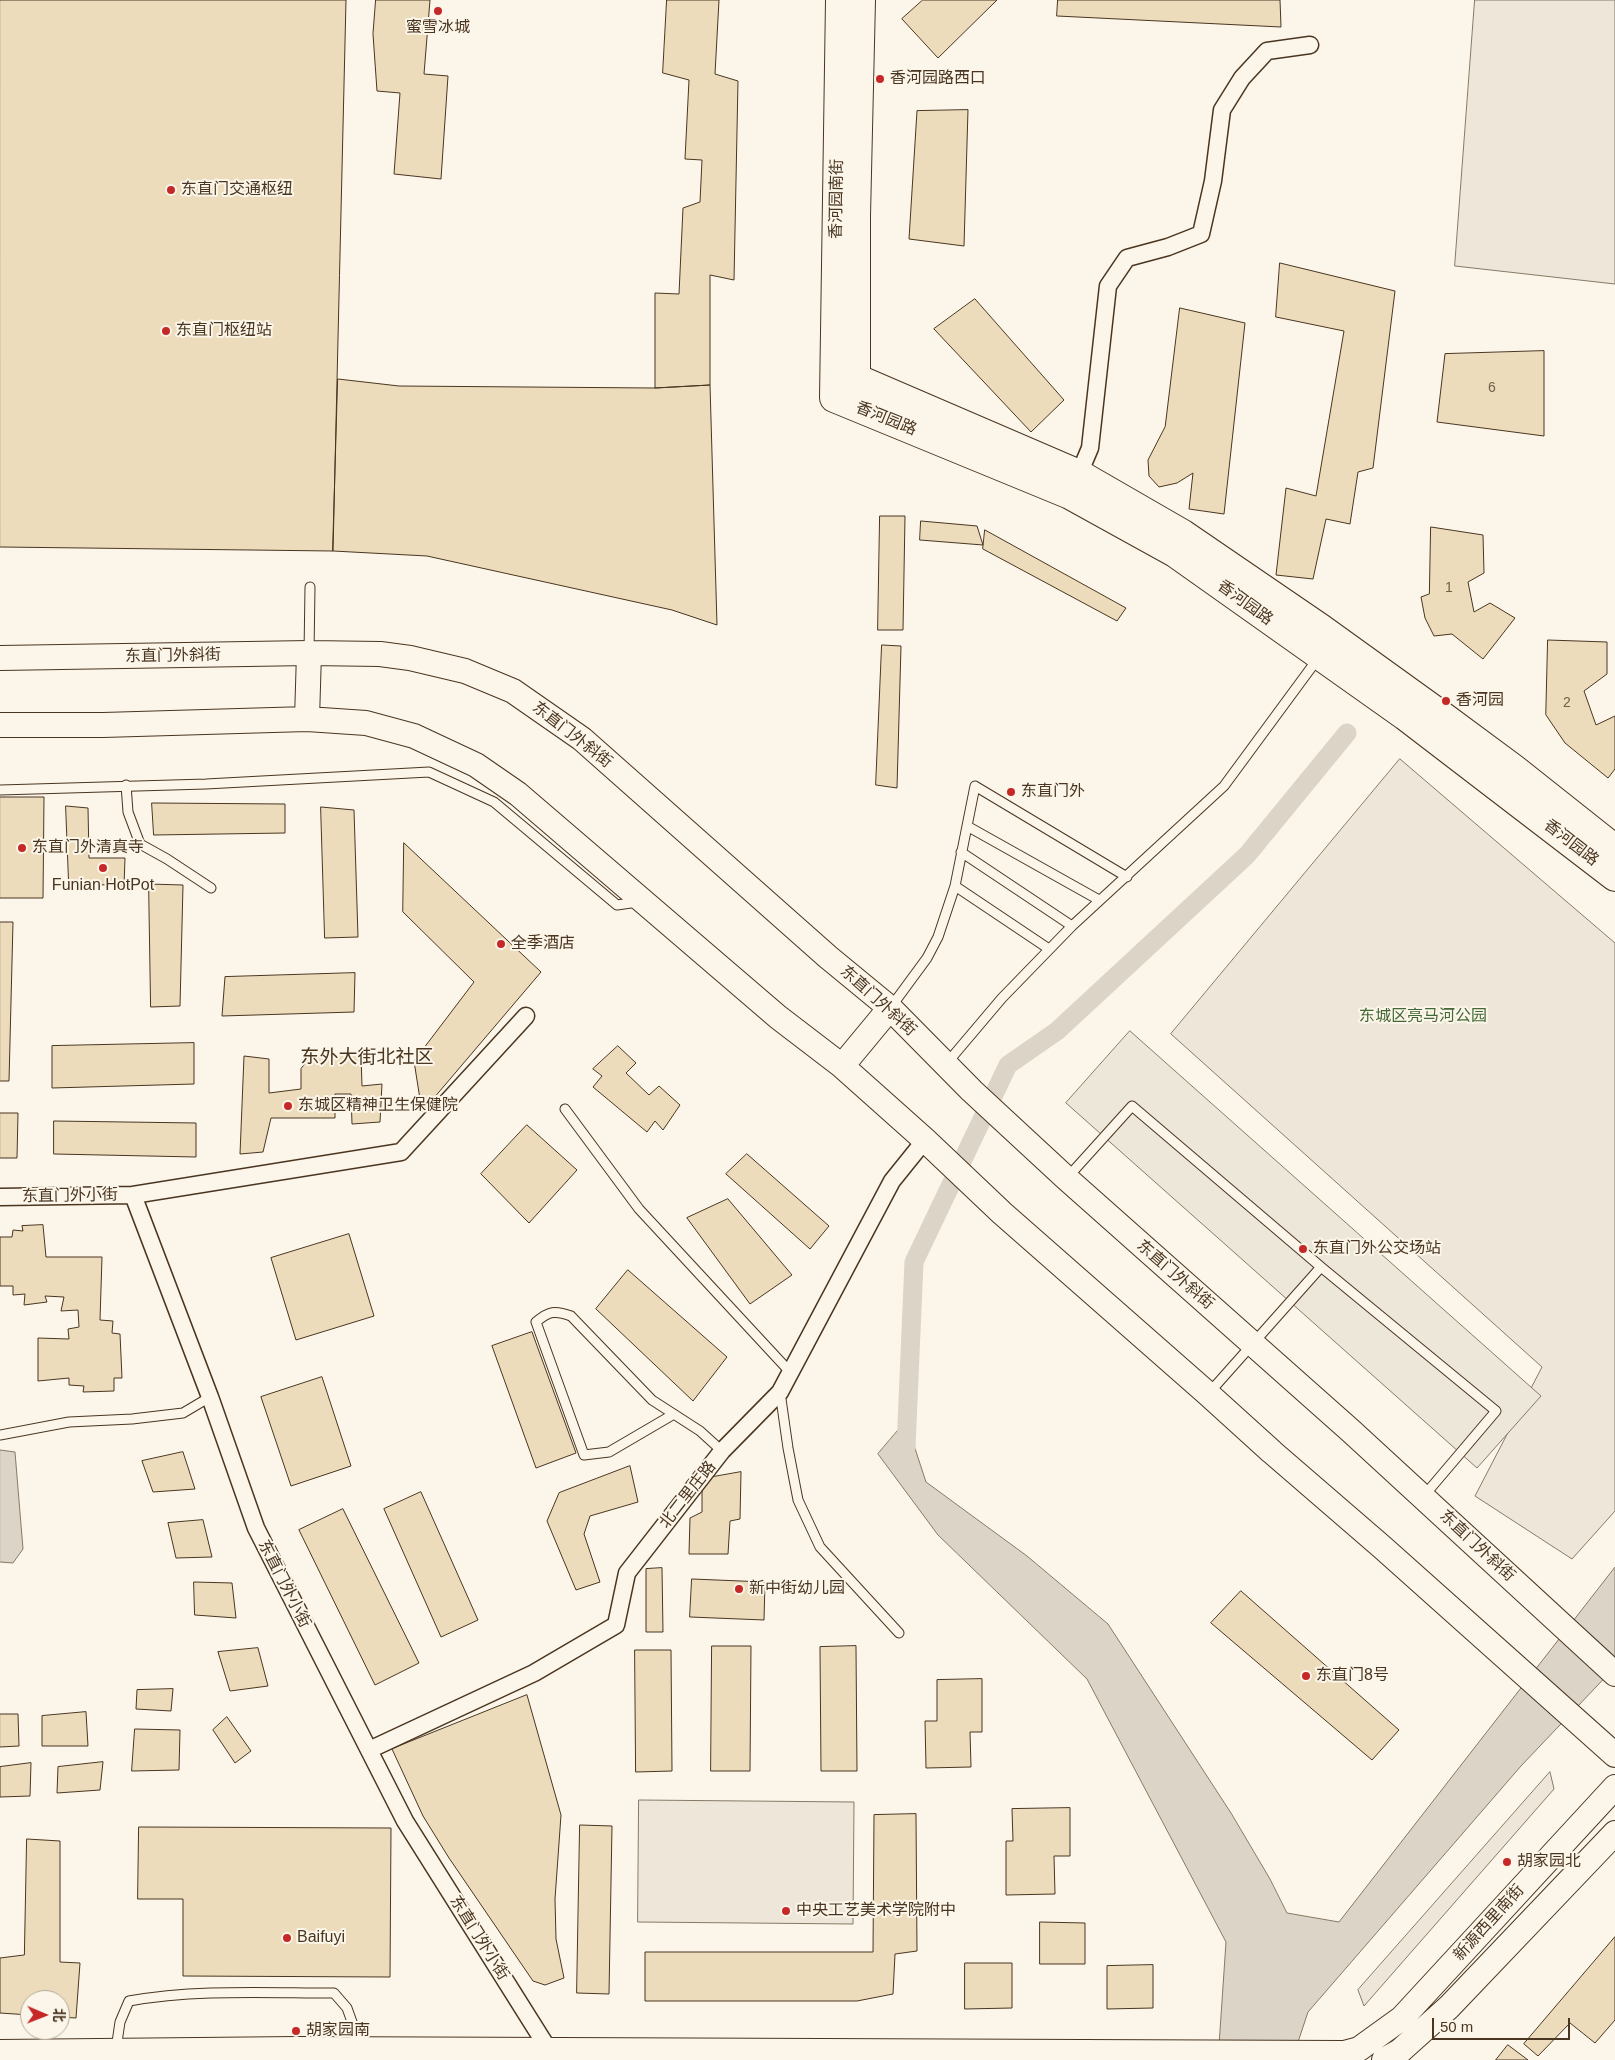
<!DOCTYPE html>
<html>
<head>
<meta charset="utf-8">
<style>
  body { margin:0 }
  #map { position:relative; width:1615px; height:2060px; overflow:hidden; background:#fbf6e9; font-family:Helvetica,"Noto Sans SC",sans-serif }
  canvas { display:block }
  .north { position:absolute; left:20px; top:1990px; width:50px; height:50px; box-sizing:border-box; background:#fbf6e9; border:1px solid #b4a999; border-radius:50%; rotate:91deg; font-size:14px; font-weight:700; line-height:20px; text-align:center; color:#4a3520 }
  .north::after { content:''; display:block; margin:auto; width:18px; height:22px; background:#c62828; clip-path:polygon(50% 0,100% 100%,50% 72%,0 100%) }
  .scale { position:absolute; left:1432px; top:2018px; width:138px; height:22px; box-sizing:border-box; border:2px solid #4a3520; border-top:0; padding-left:6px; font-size:15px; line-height:18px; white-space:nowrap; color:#4a3520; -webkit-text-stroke:4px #fbf6e9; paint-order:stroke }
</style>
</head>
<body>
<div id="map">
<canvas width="1615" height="2060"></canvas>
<div class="north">北</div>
<div class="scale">50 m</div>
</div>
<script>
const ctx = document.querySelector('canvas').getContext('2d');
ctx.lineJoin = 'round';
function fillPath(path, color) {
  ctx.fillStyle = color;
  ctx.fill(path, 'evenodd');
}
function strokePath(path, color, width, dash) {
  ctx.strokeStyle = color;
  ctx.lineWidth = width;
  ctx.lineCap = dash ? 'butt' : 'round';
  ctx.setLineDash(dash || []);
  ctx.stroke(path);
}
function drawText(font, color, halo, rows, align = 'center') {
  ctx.font = font + ' Helvetica,"Noto Sans SC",sans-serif';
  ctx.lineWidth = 4;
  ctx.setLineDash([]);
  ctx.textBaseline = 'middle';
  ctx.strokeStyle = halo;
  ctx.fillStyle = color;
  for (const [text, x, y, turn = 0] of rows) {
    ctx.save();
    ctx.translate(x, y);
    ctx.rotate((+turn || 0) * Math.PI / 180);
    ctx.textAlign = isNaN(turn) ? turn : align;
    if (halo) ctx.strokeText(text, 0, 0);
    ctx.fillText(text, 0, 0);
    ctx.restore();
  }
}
const green = new Path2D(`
  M1475 0H1615V284L1455 266Z
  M1400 759 1615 943V1511L1572 1559 1475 1496 1542 1367 1171 1034Z
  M1550 1772 1554 1789 1364 2006 1358 1990Z
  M639 1800 854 1802 853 1924 638 1922Z`);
const parking = new Path2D(`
  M1130 1031 1541 1396 1477 1468 1066 1103Z`);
const water = new Path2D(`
  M906 1421 926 1482 1027 1556 1108 1624 1231 1813 1270 1879 1287 1913 1339 1922 1615 1567V1667L1521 1766 1308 2012 1292 2060H1218L1226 1942 1087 1679 938 1535 878 1454Z
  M0 1450 15 1452 23 1549 13 1563 0 1562Z`);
const canal = new Path2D(`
  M906 1448 914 1262 1008 1065 1057 1031 1247 855 1347 733`);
const building = new Path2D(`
  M0 0H346L333 551 0 547Z
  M376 0H430L424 74 448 76 441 179 394 174 400 93 377 91 373 34Z
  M667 0H719L715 74 738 81 734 280 710 275V385L655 388V293L679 294 683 208 700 202 702 160 685 159 689 80 663 73Z
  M923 0H997L938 58 902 19Z
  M1058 0H1280L1281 27 1057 16Z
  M968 110 964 246 909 239 917 111Z
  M1280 263 1395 291 1373 468 1358 472 1350 524 1326 519 1313 579 1276 575 1286 488 1316 496 1344 331 1276 317Z
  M975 299 1064 400 1031 432 934 329Z
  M1180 308 1245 323 1224 514 1189 509 1193 473 1177 483 1159 487 1149 476 1148 460 1165 427Z
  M1544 351V436L1437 422 1445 354Z
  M338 379 399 386 655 388 710 385 717 625 672 610 427 556 333 551Z
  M880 516H905L903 630H878Z
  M921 521 977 526 983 545 920 540Z
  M1431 527 1483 535 1484 573 1468 582 1474 612 1490 603 1515 618 1483 659 1452 634 1434 636 1425 618 1421 597 1429 594Z
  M985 530 1126 608 1117 621 983 549Z
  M1548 640 1607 642V674L1584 691 1596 725 1615 716V769L1608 778 1565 743 1546 715Z
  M882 645 901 646 897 788 876 785Z
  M0 797H44L43 898H0Z
  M152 803 285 804V833L154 835Z
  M66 806 88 808 89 858H125L124 886 69 883Z
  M321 807 354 810 358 937 325 938Z
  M404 843 541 972 422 1112 414 1061 474 982 403 912Z
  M149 884 183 885 180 1006 151 1007Z
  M0 922H13L9 1081H0Z
  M355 973 354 1012 222 1016 225 977Z
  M194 1043V1084L52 1088V1046Z
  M618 1046 636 1063 626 1073 649 1095 659 1086 680 1105 663 1130 655 1121 647 1132 593 1087 602 1076 593 1069Z
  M312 1055H361L362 1086 382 1084 380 1122 352 1124 351 1094H335V1118H271L263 1152 240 1154 244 1056 269 1059V1093L301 1089V1069Z
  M0 1113H18L17 1158H0Z
  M54 1121 196 1123V1157L54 1154Z
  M527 1125 577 1170 529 1223 481 1174Z
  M747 1154 829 1226 810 1249 726 1174Z
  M728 1199 792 1275 750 1304 687 1218Z
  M43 1225 46 1257H102L100 1320 113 1321 112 1333 120 1334 122 1378H114V1391L83 1392 84 1386 69 1385V1378L38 1381V1338L69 1339 68 1329 79 1327 78 1310 61 1311 64 1297 45 1296 47 1302 24 1305 25 1294 13 1295V1286H0V1237H12L13 1230 23 1231 22 1226Z
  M349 1234 374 1316 296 1340 271 1258Z
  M628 1270 727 1357 693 1401 596 1309Z
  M532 1332 576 1453 536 1468 492 1346Z
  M322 1377 351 1466 291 1486 261 1397Z
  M183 1452 195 1489 153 1492 142 1461Z
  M630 1466 638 1502 590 1516 584 1534 600 1582 576 1590 547 1521 559 1493Z
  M741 1472 740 1519 730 1521 728 1554H689L690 1518 702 1512V1479Z
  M421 1492 478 1620 441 1637 384 1509Z
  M343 1509 419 1663 375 1685 299 1530Z
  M203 1520 212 1557 176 1558 168 1523Z
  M662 1568 663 1632H646V1569Z
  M692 1579 765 1582 764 1620 690 1617Z
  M194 1582 232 1583 236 1618 195 1615Z
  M1241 1591 1399 1730 1372 1760 1211 1623Z
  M712 1646H751L750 1771H711Z
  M856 1646 857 1771H821L820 1647Z
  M258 1648 268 1686 230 1691 218 1652Z
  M635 1650H671L672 1771 636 1772Z
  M982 1679V1732H970L971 1767 926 1768 925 1721H937V1680Z
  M173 1689 171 1711 136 1709 137 1690Z
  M527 1695 561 1815 555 1899 556 1939 564 1978 545 1985 533 1981 449 1858 423 1816 392 1749Z
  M86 1712 88 1746H42V1716Z
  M0 1714H18L19 1746 0 1747Z
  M227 1717 251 1751 235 1763 213 1730Z
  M135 1729 180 1730 179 1770 132 1771Z
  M103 1762 100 1790 57 1793 58 1767Z
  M31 1763 30 1796 0 1797V1767Z
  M1070 1808V1856H1054L1055 1894 1006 1895V1841H1013L1012 1809Z
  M916 1814 917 1951 895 1954 893 1994 857 2001H645V1952H873L874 1815Z
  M580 1825 612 1826 609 1994 577 1993Z
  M139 1827 391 1828 390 1977 183 1976V1899H138Z
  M27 1839 60 1841V1962L80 1963 76 2018 60 2017V2000H30V2015L0 2013V1958L24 1955Z
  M1040 1922 1085 1923V1964H1040Z
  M1615 1937V2020L1595 2043 1570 2023 1538 2056 1524 2044Z
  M965 1963H1012V2008L965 2009Z
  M1153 1965V2008L1107 2009V1966Z
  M1508 2045 1528 2060H1496Z`);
const lane = new Path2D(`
  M309 653 310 587
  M126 785 128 812 140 844 167 859 211 888
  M0 790 206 784 429 772 494 802 617 905 638 902
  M967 826 1099 900
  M961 852 1072 926
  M955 886 1049 949
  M891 1007 927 958 938 937 955 886 975 786 1127 877
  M947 1063 1002 998 1072 926 1224 786 1319 657
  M565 1109 639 1209 791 1373
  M1067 1178 1132 1106 1321 1267 1209 1393
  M1321 1267 1496 1411 1423 1497
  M780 1392 788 1448 798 1500 820 1547 899 1633
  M674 1414 609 1452 584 1455 536 1322C549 1311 555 1310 571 1316L652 1400 700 1431 722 1451
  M0 1435 69 1422 132 1419 183 1413 210 1397
  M116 2049 120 2022 129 2001C196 1989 266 1993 334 1993L347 2008 361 2047`);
const street = new Path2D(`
  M1079 474 1090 448 1108 286 1127 258 1168 247 1201 234 1213 181 1222 110 1242 78 1267 51 1310 45
  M133 1195 401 1152 526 1016
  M0 1197 133 1195 210 1397 256 1528 405 1821 549 2050 555 2056
  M369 1750 534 1673 616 1625 627 1573 722 1451 780 1392 892 1181 925 1140`);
const secondary = new Path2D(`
  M0 658 309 653 380 654 410 658 465 671 513 691 582 739 828 957 890 1008 972 1091 1066 1178 1351 1431 1615 1674
  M307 719 309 653
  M0 725H103L307 719 366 723 414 736 476 765 518 794 778 1017 842 1066 925 1140 1002 1213 1208 1394 1272 1452 1382 1547 1615 1755
  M842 1066 890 1008
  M0 2052 297 2049 1344 2053 1359 2049 1402 2018 1615 1787
  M1384 2060 1400 2051 1449 2007 1615 1833`);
const highway = new Path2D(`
  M840 0 834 398 1070 495 1175 553 1405 716 1615 877
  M861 0 856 216V378L1079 474 1183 534 1322 629 1440 714 1513 768 1615 849`);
const markers = [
  [438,11,5,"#c62828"],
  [880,79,5,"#c62828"],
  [171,190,5,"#c62828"],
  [166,331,5,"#c62828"],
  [1446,701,5,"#c62828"],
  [1011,792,5,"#c62828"],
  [22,848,5,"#c62828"],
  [103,868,5,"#c62828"],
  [501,944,5,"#c62828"],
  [288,1106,5,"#c62828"],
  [1303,1249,5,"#c62828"],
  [739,1589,5,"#c62828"],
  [1306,1676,5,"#c62828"],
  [1507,1862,5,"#c62828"],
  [786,1911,5,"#c62828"],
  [287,1938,5,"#c62828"],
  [296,2031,5,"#c62828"]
];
const numberNames = [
  ["6",1492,388],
  ["1",1449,588],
  ["2",1567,703]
];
const poiNames = [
  ["蜜雪冰城",438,28,"center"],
  ["香河园路西口",890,79],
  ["东直门交通枢纽",181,190],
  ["东直门枢纽站",176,331],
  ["香河园",1456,701],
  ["东直门外",1021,792],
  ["东直门外清真寺",32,848],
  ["Funian HotPot",103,886,"center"],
  ["全季酒店",511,944],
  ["东城区精神卫生保健院",298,1106],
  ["东直门外公交场站",1313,1249],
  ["新中街幼儿园",749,1589],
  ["东直门8号",1316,1676],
  ["胡家园北",1517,1862],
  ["中央工艺美术学院附中",796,1911],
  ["Baifuyi",297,1938],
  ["胡家园南",306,2031]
];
const streetNames = [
  ["香河园南街",837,199,-89],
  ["香河园路",886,419,22],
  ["香河园路",1245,603,36],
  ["东直门外斜街",173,656,-1],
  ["东直门外斜街",572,735,38],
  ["香河园路",1571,843,38],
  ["东直门外斜街",878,1001,42],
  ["东直门外小街",70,1196,-1],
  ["东直门外斜街",1175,1275,41],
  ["北二里庄路",688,1495,-52],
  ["东直门外斜街",1477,1546,43],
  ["东直门外小街",284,1584,63],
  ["新源西里南街",1489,1923,-48],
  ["东直门外小街",479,1938,58]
];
const parkNames = [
  ["东城区亮马河公园",1423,1017]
];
const quarterNames = [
  ["东外大街北社区",367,1058]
];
fillPath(green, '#ede6d9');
strokePath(green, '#887966', 1);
fillPath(parking, '#ede7d9');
strokePath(parking, '#887966', 1);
fillPath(water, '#dcd4c6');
strokePath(water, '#887966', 1);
strokePath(canal, '#dcd4c6', 19);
fillPath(building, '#ecdcbc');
strokePath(building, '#4a3520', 1);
strokePath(lane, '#4a3520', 11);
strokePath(street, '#4a3520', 19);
strokePath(secondary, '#4a3520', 26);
strokePath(highway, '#4a3520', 30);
strokePath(lane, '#fbf6e9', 9);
strokePath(street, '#fbf6e9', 16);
strokePath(secondary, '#fbf6e9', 24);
strokePath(highway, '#fbf6e9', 28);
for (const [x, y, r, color] of markers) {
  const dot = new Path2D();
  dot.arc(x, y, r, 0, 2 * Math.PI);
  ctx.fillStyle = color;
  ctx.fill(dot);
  strokePath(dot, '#fbf6e9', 2);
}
drawText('14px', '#725f47', null, numberNames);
drawText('16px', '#4a3520', '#fbf6e9', poiNames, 'left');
drawText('16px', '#4a3520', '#fbf6e9', streetNames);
drawText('16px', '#436837', '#fbf6e9', parkNames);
drawText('19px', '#4a3520', '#fbf6e9', quarterNames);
</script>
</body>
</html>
